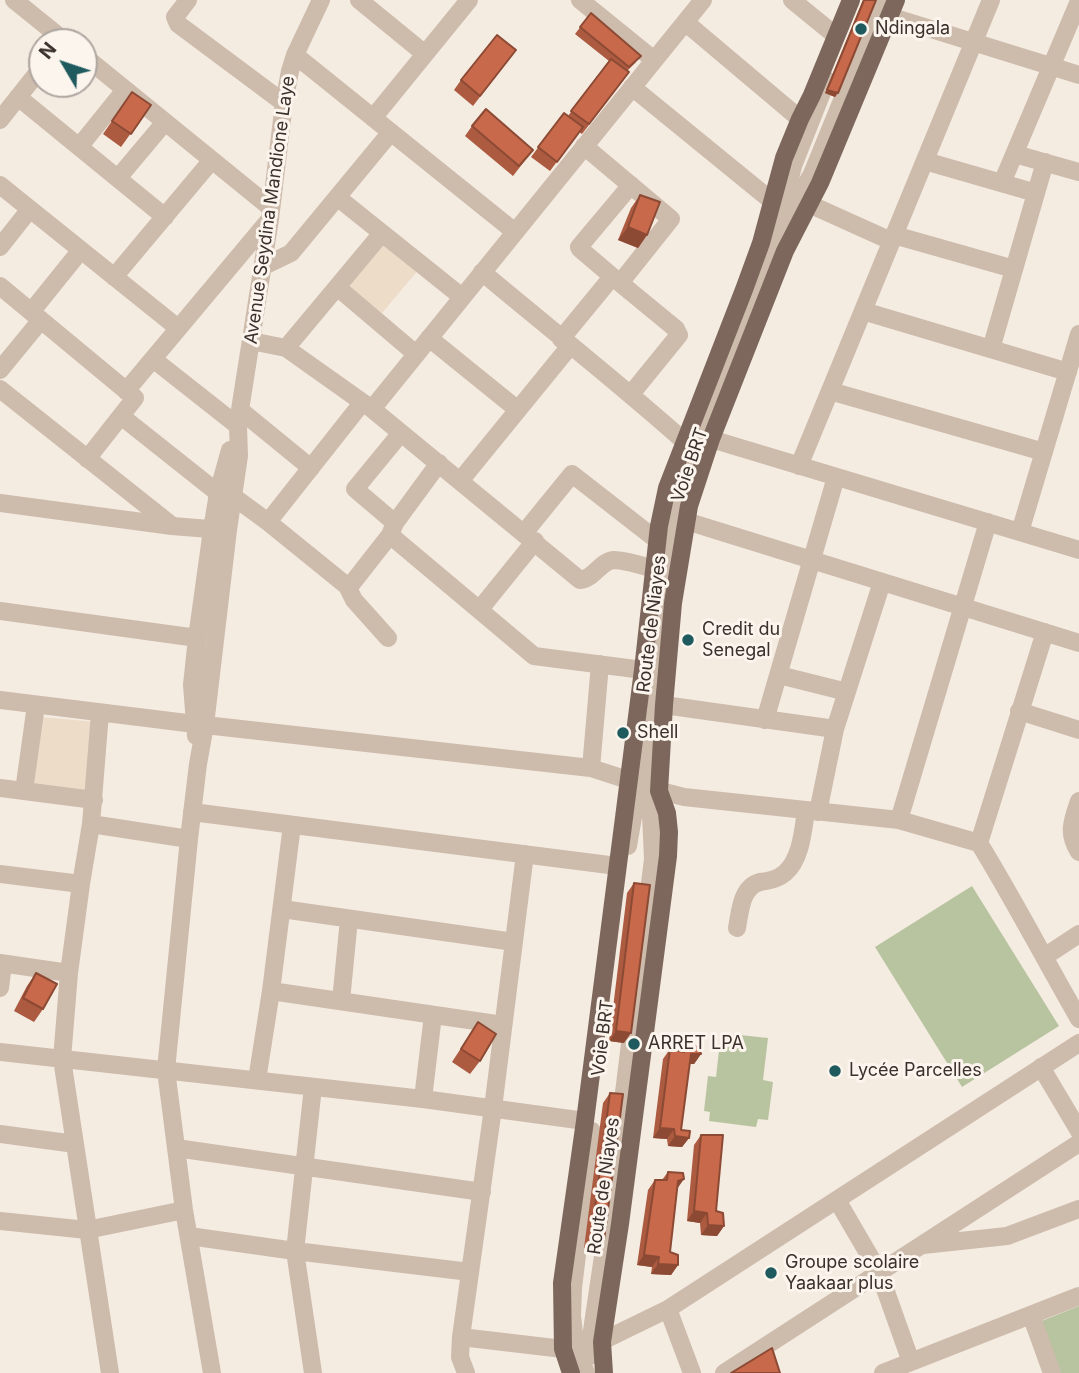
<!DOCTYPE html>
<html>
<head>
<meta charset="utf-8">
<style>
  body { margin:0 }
  #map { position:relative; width:1079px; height:1373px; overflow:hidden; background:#f4ebe1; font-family:Inter,sans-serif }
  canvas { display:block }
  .north { position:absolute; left:28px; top:28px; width:70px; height:70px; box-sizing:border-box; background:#fbf5ee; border:2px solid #aea6a0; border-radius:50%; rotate:309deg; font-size:19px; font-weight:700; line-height:28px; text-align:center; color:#3b302b }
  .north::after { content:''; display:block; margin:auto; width:24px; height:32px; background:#1f5a5e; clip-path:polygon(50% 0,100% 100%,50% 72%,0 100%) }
</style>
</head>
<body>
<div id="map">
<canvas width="1079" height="1373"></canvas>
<div class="north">N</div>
</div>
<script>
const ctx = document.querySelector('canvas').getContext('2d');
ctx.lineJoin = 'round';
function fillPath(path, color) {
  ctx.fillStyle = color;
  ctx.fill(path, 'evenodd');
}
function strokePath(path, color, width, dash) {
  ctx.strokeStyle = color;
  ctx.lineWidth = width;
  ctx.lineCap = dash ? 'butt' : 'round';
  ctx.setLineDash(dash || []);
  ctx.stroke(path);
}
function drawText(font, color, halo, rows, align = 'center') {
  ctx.font = font + ' Inter,sans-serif';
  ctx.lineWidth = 6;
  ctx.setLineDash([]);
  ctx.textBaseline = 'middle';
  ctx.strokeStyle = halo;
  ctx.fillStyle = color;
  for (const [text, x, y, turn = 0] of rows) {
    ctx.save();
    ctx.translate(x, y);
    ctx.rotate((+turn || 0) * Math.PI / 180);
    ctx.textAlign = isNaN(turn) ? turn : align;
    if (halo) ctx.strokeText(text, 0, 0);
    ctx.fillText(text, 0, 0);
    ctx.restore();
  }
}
const green = new Path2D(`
  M972 886 1059 1026 962 1087 875 947Z
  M721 1033 768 1038 763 1080 773 1082 768 1120 758 1119 756 1127 709 1121 710 1112 704 1111 708 1076 716 1077Z
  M1079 1306V1373H1059L1039 1322Z`);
const plaza = new Path2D(`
  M382 240 419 269 382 313 347 287Z
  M40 717 97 722 89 797 29 789Z`);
const minor = new Path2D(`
  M14 0 66 42
  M188 0 175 17 178 24 284 103
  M359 0 425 54
  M580 0 654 60
  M792 0 836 36
  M889 16 1079 75
  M685 22 800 119
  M295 55 515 232
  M84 56 271 208
  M632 87 773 202
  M18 97 165 217
  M373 118 469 0
  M0 120 42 67
  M584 146 671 219 620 283 580 249 579 247 631 185
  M79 147 125 90
  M1015 154 1079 172
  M925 161 1036 193
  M118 178 165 122
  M1002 183 1079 1
  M0 185 178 328
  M337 197 462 297
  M809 204 891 241
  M786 219 812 174 883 0
  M894 235 1014 269
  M0 247 30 209
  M262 267 291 253 391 132
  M482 272C550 329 619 383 685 442
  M114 277 212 160
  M620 283 676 329 679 335 631 394
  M0 286 135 398 87 459
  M337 287 382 233
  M863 311 1068 372
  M31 312 81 250
  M429 338 518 410
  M561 339 612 277
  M251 341 286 348 337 287 416 354
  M286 348 372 409 580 580C594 579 600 561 614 560 625 560 643 566 654 569
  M991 349 1045 162
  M153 359 238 426
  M0 370 41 320
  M0 389 170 524
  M126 391 270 219
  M830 391 1044 452
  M372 409 703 0
  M240 410 311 468
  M121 416 218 493
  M711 439 1079 550
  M799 466 991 0
  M460 481 570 346
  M234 497 268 522 362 403
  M0 503 172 526 222 530
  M686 521 1079 643
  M268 522 347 586H350L390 535 395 523 355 489 401 433
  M395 523 439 463
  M1020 532 1079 334
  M524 533 572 474 658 541
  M390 535 534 656 643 670
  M347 586 354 600 388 638
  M480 609 535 541
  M0 611 197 638
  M779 675 847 692
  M0 700 195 724
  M664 705 835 729
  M1019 711 1079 730
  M100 713 91 824 81 884 69 973 62 1059 110 1373
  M765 720 836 477
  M205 725 591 768 628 780 645 787 684 797 899 820 979 843C1014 900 1045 960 1079 1019
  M196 736 192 685 197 638 212 530 218 493 230 450
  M591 768 600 664
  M0 788 94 800
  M24 791 36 705
  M1079 801C1072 821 1067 833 1079 852
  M192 812 617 866
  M818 812 835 729 882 582
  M899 820 988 522
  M91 824 189 839
  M979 843 1045 632
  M628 846 633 817 645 787 661 586 671 524 682 485 703 425 745 321 776 237 793 166 827 80
  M0 874 81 884
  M282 909 514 942
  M737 928C740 912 741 887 760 882 769 881 778 879 785 873 801 859 803 831 806 811
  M1044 957 1079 934
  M0 963 69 973
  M0 988 3 964
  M271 991 503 1025
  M341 1001 349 919
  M0 1052 423 1099 585 1121
  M1041 1067 1079 1131
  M257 1080 271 991 292 825
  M313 1087 295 1251 313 1373
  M423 1099 433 1015
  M0 1134 75 1144
  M176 1148 482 1192
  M837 1200 879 1272 911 1362
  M0 1221 87 1230 184 1210
  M189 1236 295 1251 470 1272
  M923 1245 1007 1236 1079 1209
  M668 1309 692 1373
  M1031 1315 1052 1373
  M461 1337 563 1349H578L590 1347 668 1309 1079 1043
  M590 1356V1344L607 1229 653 859 651 814 645 787
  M212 1373 184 1210 166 1070 189 839 198 764 205 725 228 530 239 456 238 426 240 410 270 219 284 103 290 71 295 55 321 0
  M466 1373 460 1357 461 1337 493 1108 525 854
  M586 1373 575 1343 572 1316 573 1288 592 1131
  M724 1373 1079 1143
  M883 1373 1079 1296`);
const major = new Path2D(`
  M571 1373 563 1349 562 1283 585 1121 643 670 659 526 667 488 745 287 761 243 784 158 800 119 812 95 851 0
  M604 1373 602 1342 620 1224 668 856 669 832 667 813 659 791 664 705 673 603 689 506 711 439 785 251 820 183 896 0`);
const wall = new Path2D(`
  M863 0H876L835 97 825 93Z
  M591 13 636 62 627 71 629 72 622 82 582 134 579 132 550 171 531 157 564 113 568 116 609 61 575 34Z
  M516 50 473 106 454 90 461 80Z
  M132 92 151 105 121 147 103 134Z
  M472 126 533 150 513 176 465 136Z
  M640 195 647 235 638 248 618 240 631 208Z
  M634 883 624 1043 609 1041 627 893Z
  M36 973 43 1009 34 1022 14 1011 27 986Z
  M478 1022 480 1061 470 1074 452 1062Z
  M686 1045 701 1054 694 1064H690L681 1130 689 1138 682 1147 668 1146 667 1139 653 1138 663 1059 670 1049 681 1051Z
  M610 1093 597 1249 584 1248 603 1103Z
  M701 1135 716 1211 724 1226 717 1236 701 1235 700 1223 687 1221 694 1145Z
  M668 1172 677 1189 670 1252 678 1265 671 1275 651 1274 652 1267 637 1265 648 1190 655 1180H662Z`);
const shadedWall = new Path2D(`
  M827 90 838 93 835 97 825 93Z
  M628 227 647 235 638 248 618 240Z
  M616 1031 631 1033 624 1043 609 1041Z
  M691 1054H701L694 1064H684Z
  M660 1128 674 1129 667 1139 653 1138Z
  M675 1136 689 1138 682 1147 668 1146Z
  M684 1179 677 1189 678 1181Z
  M694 1211 707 1213 700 1223 687 1221Z
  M708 1225 724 1226 717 1236 701 1235Z
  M591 1238 604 1240 597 1249 584 1248Z
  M644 1255 659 1257 652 1267 637 1265Z
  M658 1264 678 1265 671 1275 651 1274Z`);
const building = new Path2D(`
  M864 0H876L838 93 827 90Z
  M591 13 641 56 629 67 580 27Z
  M497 35 516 50 480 96 461 80Z
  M611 59 629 72 589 124 571 111Z
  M132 92 151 105 131 134 112 121Z
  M486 109 533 150 519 166 472 126Z
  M564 113 583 127 557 162 538 147Z
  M640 195 660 202 647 235 628 227Z
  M634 883 650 885 631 1033 616 1031Z
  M36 973 57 984 43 1009 23 998Z
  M478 1022 496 1034 480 1061 461 1049Z
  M686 1045 699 1047 701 1054H691L681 1130 690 1131 689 1138 675 1136 674 1129 660 1128 670 1049 684 1052Z
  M610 1093 623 1094 604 1240 591 1238Z
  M701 1135H723L716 1211 723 1213 724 1226 708 1225 707 1213 694 1211Z
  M668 1172 683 1173 684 1179 678 1181 670 1252 678 1255V1265L658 1264 659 1257 644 1255 655 1180H667Z
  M772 1348 780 1373H731Z`);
const markers = [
  [861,29,7,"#1f5a5e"],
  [688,640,7,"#1f5a5e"],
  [623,733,7,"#1f5a5e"],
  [634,1044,7,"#1f5a5e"],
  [835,1071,7,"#1f5a5e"],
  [771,1273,7,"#1f5a5e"]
];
const poiNames = [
  ["Ndingala",875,29],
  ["Credit du",702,630],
  ["Senegal",702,651],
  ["Shell",637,733],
  ["ARRET LPA",648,1044],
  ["Lycée Parcelles",849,1071],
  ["Groupe scolaire",785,1263],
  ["Yaakaar plus",785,1284]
];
const streetNames = [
  ["Avenue Seydina Mandione Laye",270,210,-82],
  ["Voie BRT",690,465,-71],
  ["Route de Niayes",652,624,-83],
  ["Voie BRT",603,1038,-83],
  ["Route de Niayes",604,1186,-82]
];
fillPath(green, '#b8c4a0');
fillPath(plaza, '#ecdcc8');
strokePath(minor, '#cdbbac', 18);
strokePath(major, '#7d675c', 18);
fillPath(wall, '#ac5a40');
fillPath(shadedWall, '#8c4a34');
fillPath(building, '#c8694b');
strokePath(building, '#8c4a34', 2);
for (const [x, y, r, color] of markers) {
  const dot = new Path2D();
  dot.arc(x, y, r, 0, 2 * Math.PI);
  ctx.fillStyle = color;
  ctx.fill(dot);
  strokePath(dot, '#fbf5ee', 2.5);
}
drawText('18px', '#3b302b', '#fbf5ee', poiNames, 'left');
drawText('18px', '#3b302b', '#fbf5ee', streetNames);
</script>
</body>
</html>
